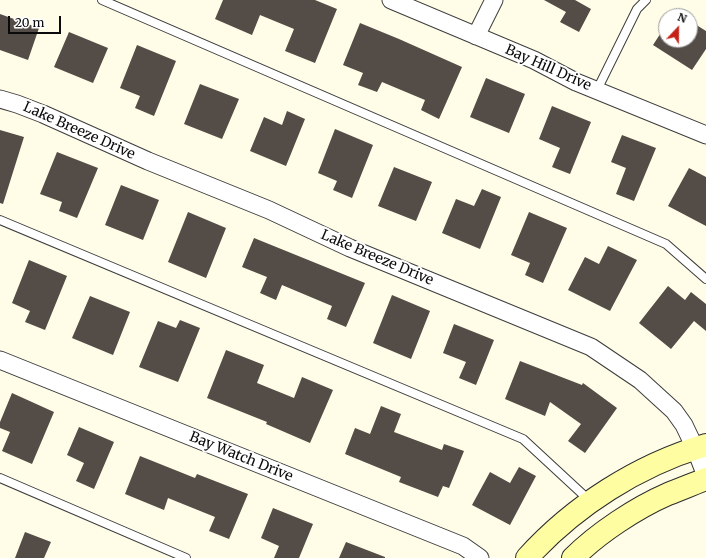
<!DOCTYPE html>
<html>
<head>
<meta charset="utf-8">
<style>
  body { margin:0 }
  #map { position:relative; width:706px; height:558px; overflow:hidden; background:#fffde7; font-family:Merriweather,serif }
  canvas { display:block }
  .north { position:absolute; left:658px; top:8px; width:40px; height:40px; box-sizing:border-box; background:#fff; border:1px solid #9d9d9d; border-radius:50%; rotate:22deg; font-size:11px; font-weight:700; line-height:16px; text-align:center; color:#0a0a0a }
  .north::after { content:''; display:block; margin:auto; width:14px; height:18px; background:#c42018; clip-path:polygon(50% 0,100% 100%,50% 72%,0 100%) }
  .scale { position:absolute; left:8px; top:16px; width:53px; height:18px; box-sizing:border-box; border:2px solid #0a0a0a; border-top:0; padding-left:5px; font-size:12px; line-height:14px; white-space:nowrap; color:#0a0a0a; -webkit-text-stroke:3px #fff; paint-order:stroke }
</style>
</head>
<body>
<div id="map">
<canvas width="706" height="558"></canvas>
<div class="north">N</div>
<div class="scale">20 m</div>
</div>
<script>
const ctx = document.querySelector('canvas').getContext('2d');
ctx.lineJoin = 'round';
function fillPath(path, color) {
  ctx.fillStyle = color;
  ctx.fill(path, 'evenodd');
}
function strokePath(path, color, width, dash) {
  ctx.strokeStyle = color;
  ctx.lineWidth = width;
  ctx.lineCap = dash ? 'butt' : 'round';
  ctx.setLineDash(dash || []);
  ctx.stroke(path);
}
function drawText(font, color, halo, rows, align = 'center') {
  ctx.font = font + ' Merriweather,serif';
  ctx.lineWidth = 4;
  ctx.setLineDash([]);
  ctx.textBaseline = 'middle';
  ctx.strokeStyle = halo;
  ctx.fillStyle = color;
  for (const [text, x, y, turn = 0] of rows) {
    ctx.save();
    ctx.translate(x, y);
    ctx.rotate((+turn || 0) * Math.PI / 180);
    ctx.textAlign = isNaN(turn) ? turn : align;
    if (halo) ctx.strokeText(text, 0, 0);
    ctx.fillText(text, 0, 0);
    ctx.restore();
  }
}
const building = new Path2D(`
  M223 0H315L337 9 315 63 285 51 294 29 260 15 252 35 215 19Z
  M544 0H575L591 9 579 32 560 22 566 12Z
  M0 14 39 28 28 60 0 50Z
  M690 21 706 31V49L692 70 653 45 666 25V40H690Z
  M360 23 399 39 462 67 439 119 421 110 425 100 382 82 377 92 358 85 363 73 343 65Z
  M69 32 108 48 93 83 54 67Z
  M137 45 176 61 154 116 135 108 140 96 120 88Z
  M486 78 525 94 509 133 470 117Z
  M200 84 239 99 222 139 184 124Z
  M552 106 591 122 570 174 552 167 560 148 539 139Z
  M287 111 305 119 286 166 250 151 264 117 282 125Z
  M335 129 373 145 352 198 333 190 337 181 318 173Z
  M0 130 24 137 3 204 0 203Z
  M622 135 656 148 634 201 616 194 626 168 611 162Z
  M57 152 98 168 77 218 59 211 62 202 40 194Z
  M394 167 432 182 416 221 378 206Z
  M689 168 706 177V226L668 206Z
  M121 185 159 200 143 240 105 225Z
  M482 189 501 197 480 249 442 233 456 199 474 206Z
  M188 212 226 228 206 278 168 262Z
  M529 212 567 228 543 283 525 275 530 263 511 255Z
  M254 238 365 283 346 327 327 319 332 306 282 285 276 300 260 293 267 277 242 267Z
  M608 246 637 260 610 311 568 290 585 257 599 264Z
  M29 260 67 276 45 330 25 322 30 311 12 303Z
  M668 286 685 300 691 292 706 304V331L694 321 671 349 639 323Z
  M392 295 430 311 411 359 373 343Z
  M90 296 130 312 113 355 72 338Z
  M180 320 200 328 178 382 139 367 158 321 176 328Z
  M454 324 494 340 476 385 459 378 466 362 443 353Z
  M226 350 264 365 257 383 294 398 302 377 333 390 310 443 266 424 267 422 207 398Z
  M520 361 582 385 583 383 617 408 585 453 568 441 581 424 550 402 545 416 505 399Z
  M12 393 54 412 32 464 2 451 10 432 0 428V422Z
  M381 406 401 414 394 432 442 450 444 444 464 451 449 488 443 486 438 497 399 482 401 477 345 454 355 428 370 434Z
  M79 427 114 442 94 489 76 481 84 463 67 455Z
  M140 456 195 478 197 474 248 494 229 539 209 531 215 517 168 498 164 510 125 494Z
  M519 467 536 476 510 525 472 505 490 472 510 483Z
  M273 508 313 524 299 558H274L279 546 261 538Z
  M25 532 51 542 44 558H15Z
  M346 542 385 557V558H339Z`);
const service = new Path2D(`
  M102 0 666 244 706 279
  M597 90 637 9 646 0
  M0 220 523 439 590 501
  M0 478 186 558`);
const minor = new Path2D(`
  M391 0 534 60 576 82 706 135
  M476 36 494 0
  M0 99 17 104 43 114 148 161 269 210 350 248 591 347 640 380 674 411 684 425 695 448 706 476
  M0 360 463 546 480 558`);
const secondary = new Path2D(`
  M527 558C574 506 638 465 706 445
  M573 558C598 533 636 508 668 494 681 489 693 484 706 479`);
const streetNames = [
  ["Bay Hill Drive",548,68,24],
  ["Lake Breeze Drive",79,131,24],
  ["Lake Breeze Drive",377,258,23],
  ["Bay Watch Drive",241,457,22]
];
fillPath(building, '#544c46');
strokePath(service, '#3d3d3d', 10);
strokePath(minor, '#3d3d3d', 19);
strokePath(secondary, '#2c2c2c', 24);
strokePath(service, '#fff', 8);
strokePath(minor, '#fff', 17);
strokePath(secondary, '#fffda2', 22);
drawText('14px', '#0a0a0a', '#fff', streetNames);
</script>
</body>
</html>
